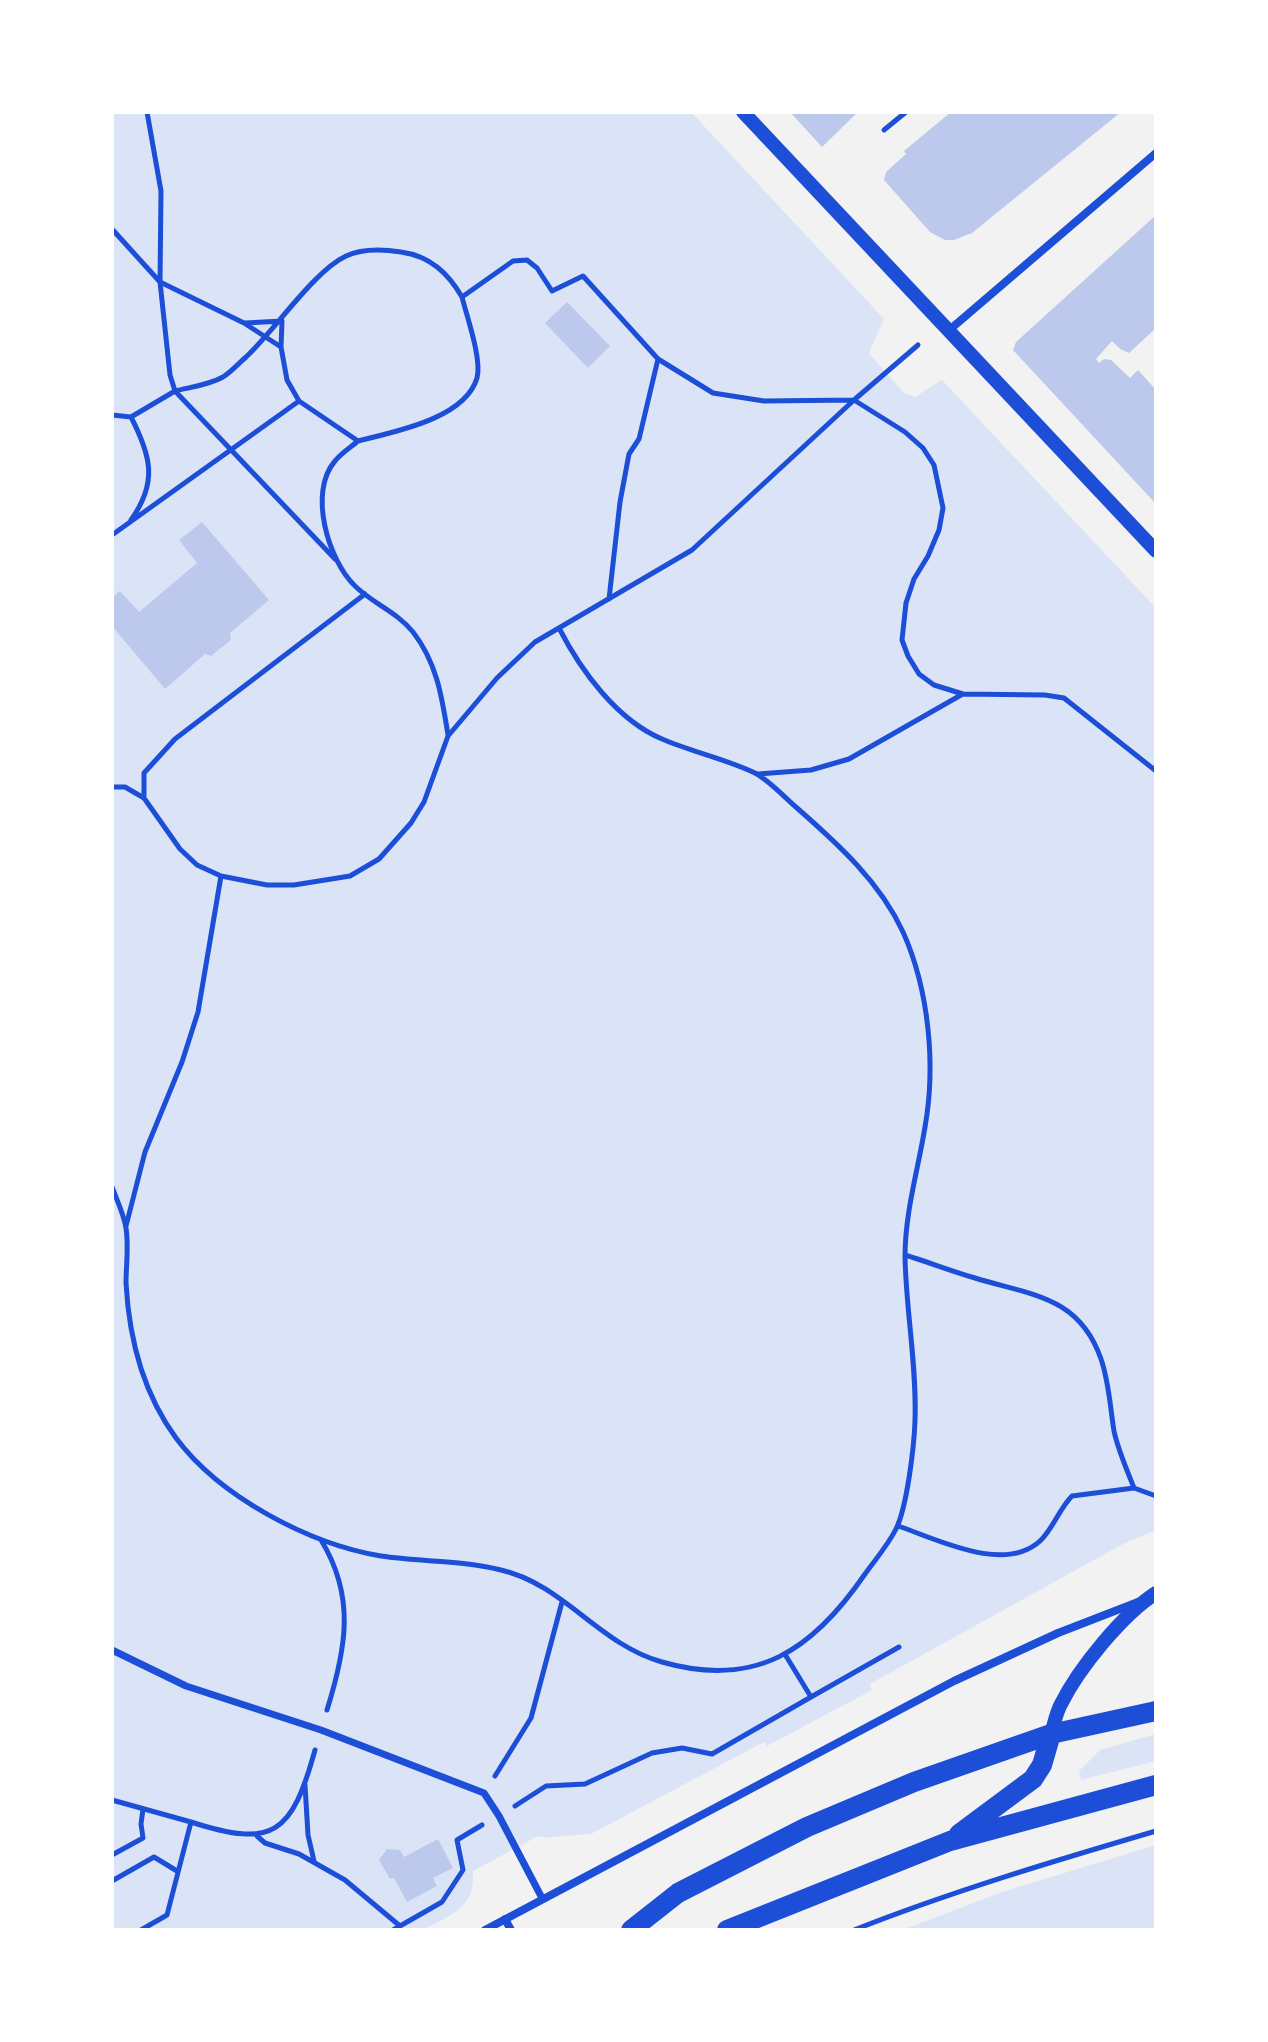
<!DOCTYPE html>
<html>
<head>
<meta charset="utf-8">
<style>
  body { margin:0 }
  #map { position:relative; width:1268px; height:2042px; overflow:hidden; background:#f2f2f2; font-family:"Sofia Sans Condensed",sans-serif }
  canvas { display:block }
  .frame { position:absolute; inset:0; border:114px solid #fff; pointer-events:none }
</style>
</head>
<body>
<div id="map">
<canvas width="1268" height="2042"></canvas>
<div class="frame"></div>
</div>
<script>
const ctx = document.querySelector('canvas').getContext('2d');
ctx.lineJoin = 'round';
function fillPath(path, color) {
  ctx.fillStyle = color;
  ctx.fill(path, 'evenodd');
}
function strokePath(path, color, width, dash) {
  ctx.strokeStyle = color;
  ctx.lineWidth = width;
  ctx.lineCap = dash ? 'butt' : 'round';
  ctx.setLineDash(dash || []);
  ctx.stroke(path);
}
const green = new Path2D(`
  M112 112H691L884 319 869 353 904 393 915 397 942 380 1156 608V1530L1121 1545 870 1684 872 1690 767 1746 764 1742 591 1834C577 1834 546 1840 538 1836L473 1871C476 1908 451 1915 423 1930H112Z
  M1156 1734V1761L1081 1780 1079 1771 1100 1750Z
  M1156 1845V1930H902L1005 1891Z`);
const building = new Path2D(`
  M790 112H858L822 147Z
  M951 112H1121L972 233 954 240H945L930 232 884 180 886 172 906 154 904 151Z
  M1156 215V328L1129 353 1120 349 1112 341 1096 359 1099 363 1104 359 1111 360 1130 378 1138 370 1156 390V404L1154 406 1156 409V504L1013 350 1016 342Z
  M567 302 610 346 588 368 545 323Z
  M202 522 269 600 230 633 231 640 211 656 205 654 165 689 112 626V598L120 591 139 612 197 563 179 540Z
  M438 1839 453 1868 433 1878 437 1886 407 1902 394 1878 390 1879 379 1860 387 1849 400 1850 404 1857Z`);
const path = new Path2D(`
  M147 112 161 191 160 282 244 323 281 347 287 380 299 401 358 441C393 432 465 419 477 378 482 359 467 317 462 297
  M884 130 906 112
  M112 229 160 282 170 375 175 391C191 387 209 385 223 377 231 372 239 363 246 357 275 330 314 271 346 256 363 248 383 249 401 252 430 256 448 273 462 297L513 261 527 260 537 268 552 291 583 276 658 359 639 439 629 454 620 502 609 599
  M245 323 282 321
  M281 347 282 322
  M658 359 713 393 764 401 854 400 905 432 923 448 934 465 943 508 939 530 928 556 914 579 906 603 902 640 908 656 919 674 934 685 963 694 1045 695 1064 698 1156 771
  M112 415 131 417 175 391 335 559
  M131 417C151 456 158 482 131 520
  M358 441C351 447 341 453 335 461 308 492 328 560 355 586 372 603 397 612 413 632 437 663 442 697 448 735
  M112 535 299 401
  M758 774 811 770 849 759 961 695
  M112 787H125L144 798V773L175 739 365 594
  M144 798 180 849 197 865 221 876
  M112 1187C117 1200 124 1215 126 1228 129 1246 126 1265 126 1283 129 1338 143 1393 176 1438 220 1497 309 1544 381 1556 421 1562 462 1560 501 1570 563 1584 600 1645 662 1662 756 1689 813 1650 865 1574 875 1560 888 1545 896 1529 907 1507 914 1447 915 1421 917 1366 906 1311 905 1257 905 1212 918 1170 925 1127 936 1065 929 990 903 932 880 882 838 844 797 808 784 797 770 781 755 773 726 759 692 752 662 739 617 720 581 671 559 628
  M126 1226 145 1152 182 1062 198 1012 221 876 267 885H294L350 876 379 859 411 823 424 802 448 736 497 678 535 642 692 550 854 400 918 345
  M905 1255C928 1262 951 1271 975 1278 1029 1295 1079 1295 1101 1359 1109 1382 1110 1406 1114 1431 1118 1450 1127 1470 1134 1488
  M898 1526C937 1539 1004 1574 1040 1541 1053 1529 1059 1509 1072 1496L1134 1488 1156 1496
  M321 1540C356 1597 346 1649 327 1710
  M811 1697 899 1647
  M495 1776 531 1718 562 1602
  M305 1785 308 1835 314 1861
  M112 1800 191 1822
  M515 1806 546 1786 585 1784 652 1753 682 1748 712 1754 811 1697 786 1656
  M257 1836 265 1843 299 1854 345 1880 400 1926
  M112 1855 143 1838 141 1824 143 1809
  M112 1881 154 1857 177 1871
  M141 1930 167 1915 191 1822C274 1849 292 1833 315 1750
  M393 1930 442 1902 463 1870 457 1840 482 1825
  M854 1930C953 1891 1054 1861 1156 1831`);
const pedestrian = new Path2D(`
  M112 1650 186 1686 321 1730 484 1793 499 1816 542 1898`);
const minor = new Path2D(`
  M947 332 1156 153
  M505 1919 511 1930
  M485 1930 954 1681 1058 1633 1138 1602`);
const tertiary = new Path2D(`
  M743 112 1156 551
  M1051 1734C1054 1725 1056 1713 1061 1704 1079 1668 1122 1615 1156 1593`);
const primary = new Path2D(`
  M959 1834 1033 1779 1042 1765 1051 1734
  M631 1930 678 1893 807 1827 914 1782 1051 1734 1156 1711
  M727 1930 950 1841 1156 1785`);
fillPath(green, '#dbe4f7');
fillPath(building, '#bdc9ec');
strokePath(path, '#1d4ed8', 5);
strokePath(pedestrian, '#1d4ed8', 7);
strokePath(minor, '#1d4ed8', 8);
strokePath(tertiary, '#1d4ed8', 14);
strokePath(primary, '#1d4ed8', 20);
</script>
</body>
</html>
